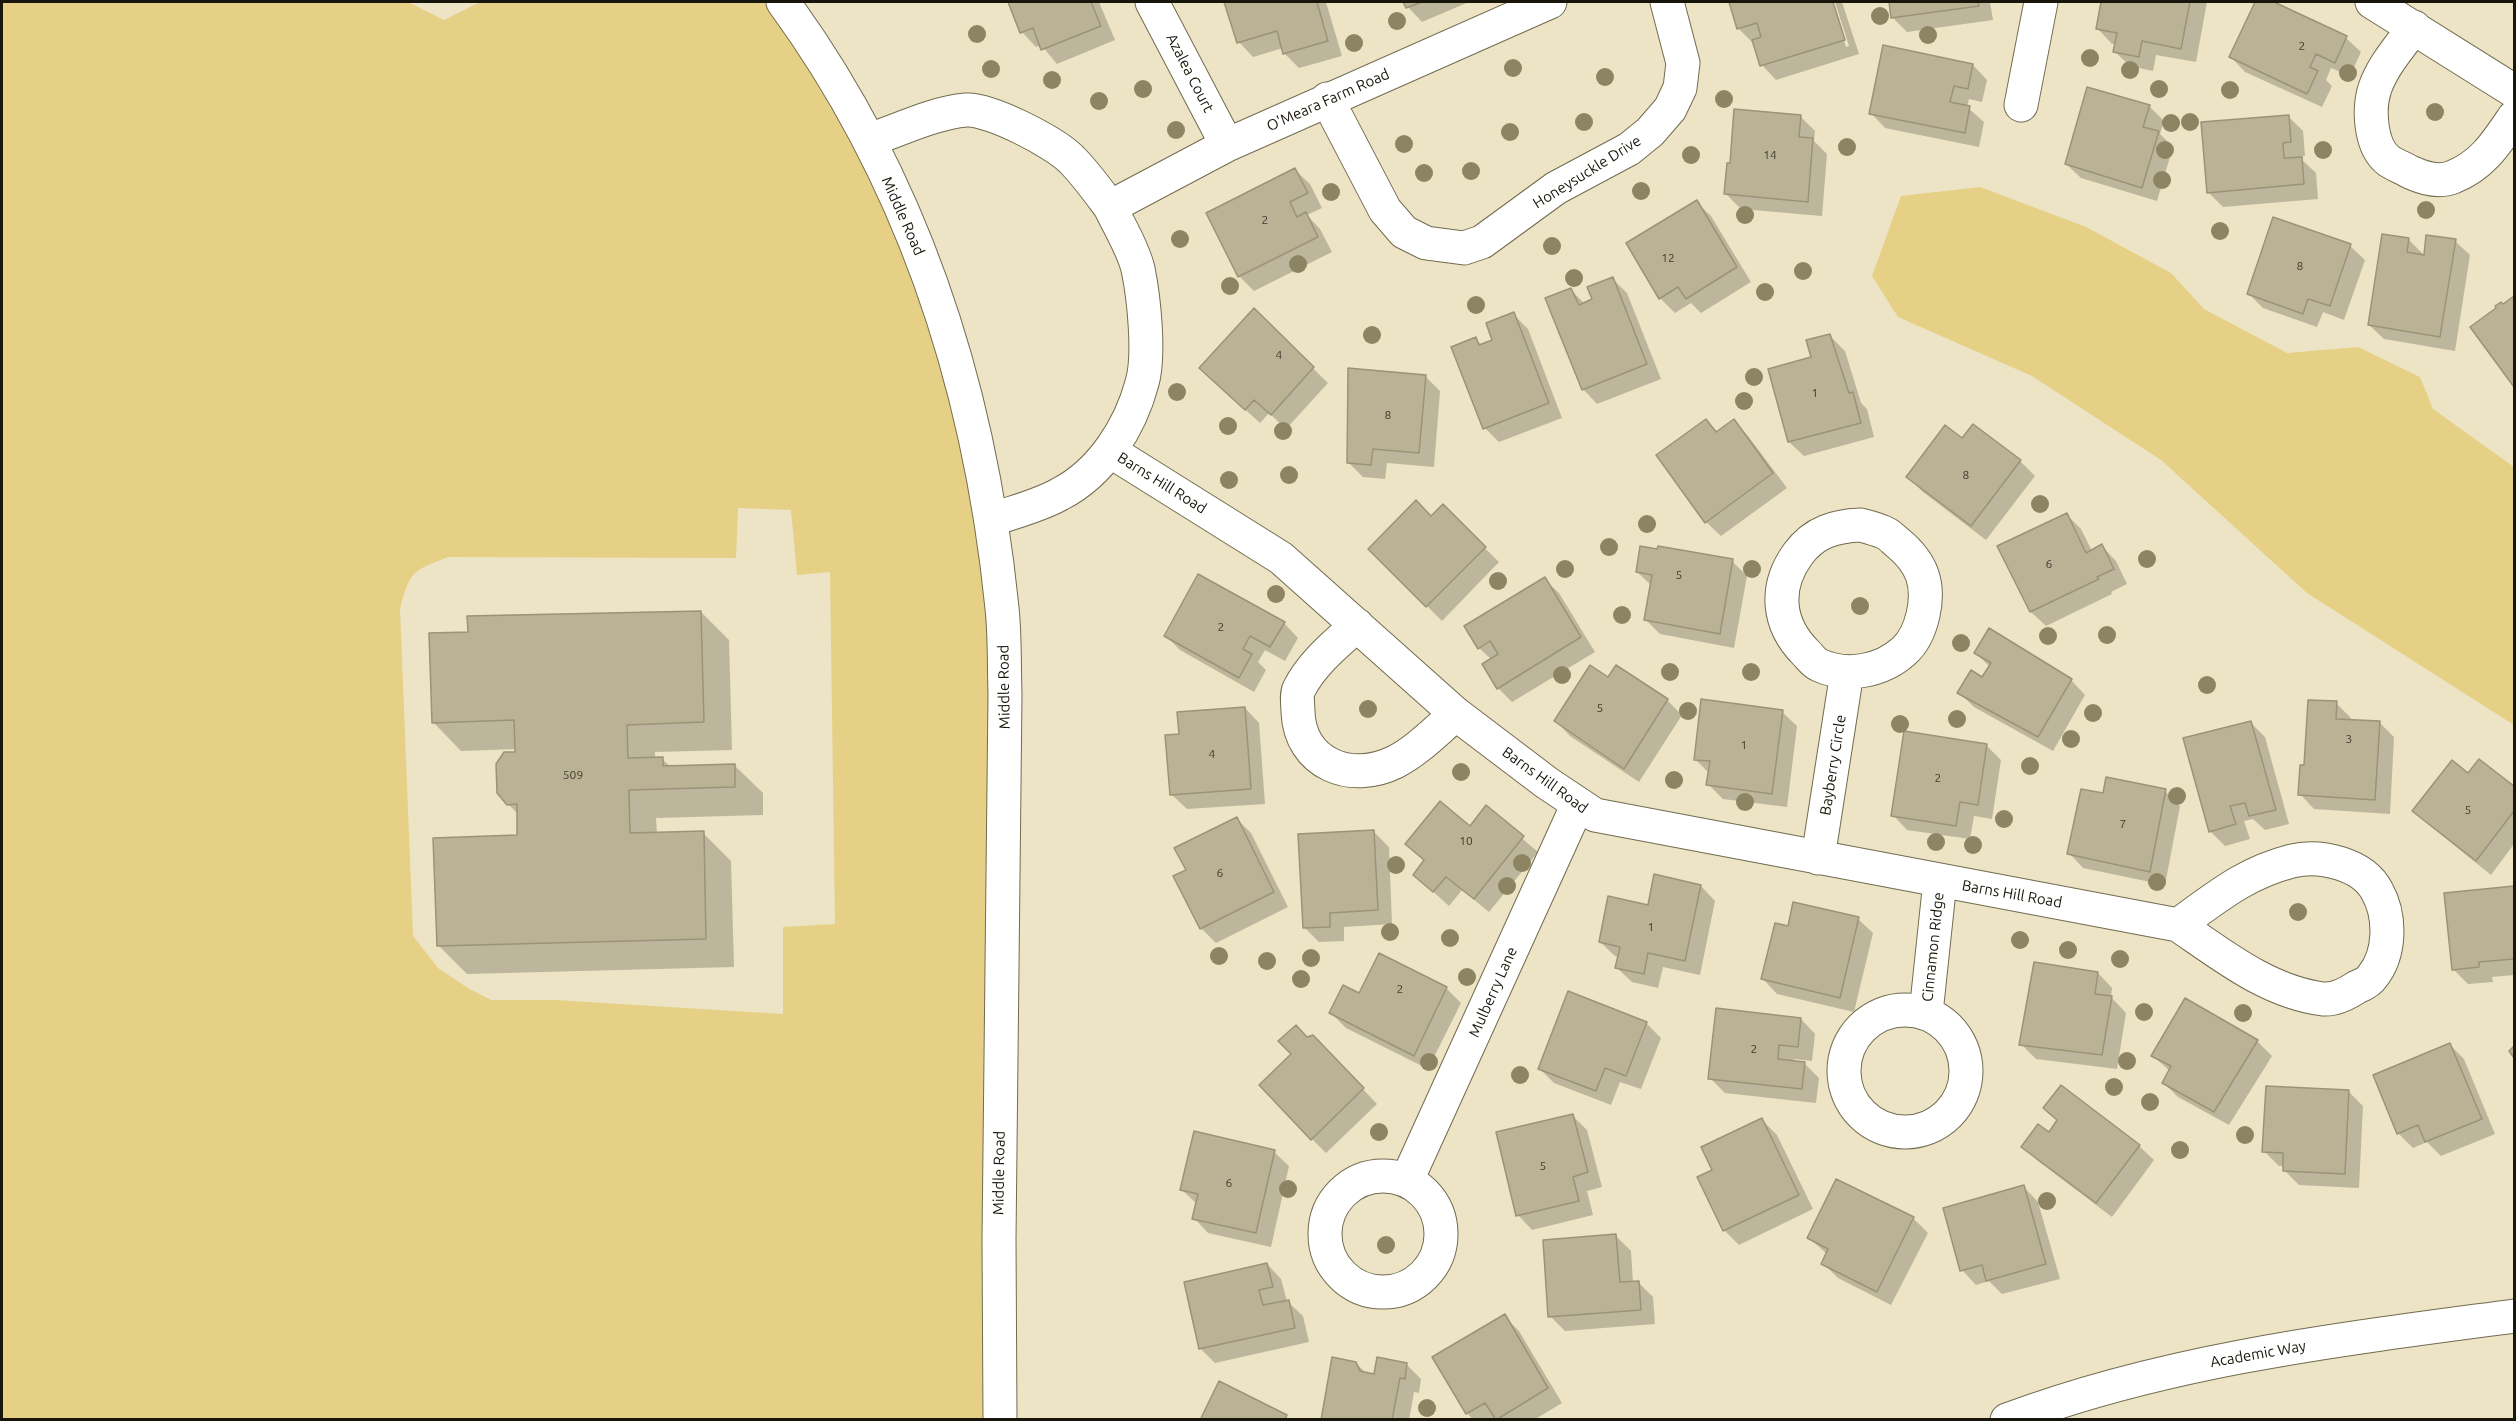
<!DOCTYPE html>
<html>
<head>
<meta charset="utf-8">
<style>
  body { margin:0 }
  #map { position:relative; width:2516px; height:1421px; overflow:hidden; background:#ece4c5; font-family:Ubuntu,sans-serif }
  canvas { display:block }
  .frame { position:absolute; inset:0; border:3px solid #18150a; pointer-events:none }
</style>
</head>
<body>
<div id="map">
<canvas width="2516" height="1421"></canvas>
<div class="frame"></div>
</div>
<script>
const ctx = document.querySelector('canvas').getContext('2d');
ctx.lineJoin = 'round';
function fillPath(path, color) {
  ctx.fillStyle = color;
  ctx.fill(path, 'evenodd');
}
function strokePath(path, color, width, dash) {
  ctx.strokeStyle = color;
  ctx.lineWidth = width;
  ctx.lineCap = dash ? 'butt' : 'round';
  ctx.setLineDash(dash || []);
  ctx.stroke(path);
}
function drawText(font, color, halo, rows, align = 'center') {
  ctx.font = font + ' Ubuntu,sans-serif';
  ctx.lineWidth = 4.5;
  ctx.setLineDash([]);
  ctx.textBaseline = 'middle';
  ctx.strokeStyle = halo;
  ctx.fillStyle = color;
  for (const [text, x, y, turn = 0] of rows) {
    ctx.save();
    ctx.translate(x, y);
    ctx.rotate((+turn || 0) * Math.PI / 180);
    ctx.textAlign = isNaN(turn) ? turn : align;
    if (halo) ctx.strokeText(text, 0, 0);
    ctx.fillText(text, 0, 0);
    ctx.restore();
  }
}
const green = new Path2D(`
  M2 2H408L444 20 480 2H783L869 140 991 520 1000 1419 2 1420ZM738 508 791 510 797 575 830 572 835 924 783 927V1014L555 1000H491L468 988 438 968 413 936 400 609C410 571 412 571 448 557L736 558Z
  M1980 187 2086 227 2171 273 2204 309 2287 353 2358 347 2420 377 2433 409 2514 467V725L2307 593 2161 460 2032 376 1898 317 1872 276 1901 196Z`);
const shadow = new Path2D(`
  M1010 2H1099L1115 40 1057 64 1041 45 1036 47 1022 32Z
  M1226 2H1326L1342 56 1299 68 1285 54 1283 48 1253 57 1239 42Z
  M1405 2H1469L1422 22 1408 7Z
  M1731 2H1832L1846 47 1849 46 1835 2H1842L1859 54 1776 80 1762 65 1753 43 1738 28Z
  M1890 2H1990L1993 20 1907 32 1893 18Z
  M2103 2H2207L2196 62 2156 55 2153 71 2130 66 2115 52 2116 44H2112L2098 29Z
  M2257 2H2270L2346 38 2361 52 2350 76 2331 68 2326 80 2332 86 2322 107 2245 72 2231 57Z
  M1973 65 1987 80 1982 102 1969 99 1967 107 1984 122 1979 147 1885 128 1871 113Z
  M2149 106 2164 121 2160 134 2173 147 2157 201 2081 178 2066 164Z
  M1800 116 1815 131 1814 141 1827 154 1822 216 1741 209 1726 194Z
  M2288 116 2303 131 2305 156 2299 157 2316 173 2318 199 2223 207 2208 192Z
  M1295 170 1310 184 1322 208 1307 215 1320 229 1332 252 1254 291 1239 276Z
  M1696 202 1711 216 1751 282 1701 313 1691 303 1675 313 1660 298Z
  M2408 239 2425 256 2455 241 2470 255 2455 351 2384 339 2369 325Z
  M2350 246 2365 260 2344 320 2323 312 2317 327 2263 308 2249 294Z
  M1612 278 1627 293 1661 379 1597 404 1583 389 1571 290 1585 304 1594 300Z
  M2514 298V385L2472 327Z
  M1254 310 1328 383 1286 429 1269 413 1260 423 1216 383Z
  M1513 314 1528 329 1562 418 1499 442 1485 428 1475 339 1482 345 1494 340Z
  M1830 336 1845 351 1861 403 1867 409 1874 437 1804 456 1789 442 1770 370 1812 359Z
  M1349 369 1425 376 1440 391 1434 467 1387 463 1385 479 1363 477 1348 462Z
  M1706 421 1718 432 1734 421 1748 436 1787 488 1721 536 1706 522Z
  M1973 426 2020 461 2035 476 1986 540 1923 492 1908 477 1963 440Z
  M1443 507 1499 562 1442 621 1370 549 1432 518Z
  M2067 515 2081 529 2092 551 2102 546 2116 561 2127 584 2111 592 2112 594 2046 626 2031 612Z
  M1732 561 1747 576 1734 648 1660 634 1646 620 1652 586 1637 572Z
  M1544 579 1559 593 1595 652 1512 702 1498 688 1492 660 1479 648Z
  M701 612 729 640 732 750 655 752V759H662L671 767 734 765 763 793V815L656 818 657 834 703 833 731 861 734 967 467 974 438 945 519 837 518 814 508 804 517 749 461 751 433 722 469 634Z
  M1284 623 1298 638 1285 661 1265 650 1258 662 1266 670 1254 692 1180 650 1166 636Z
  M1976 653 2071 680 2085 695 2053 751 1974 707 1959 693 1983 679 1990 667Z
  M1616 667 1667 700 1682 715 1639 782 1570 736 1556 721 1609 679Z
  M2336 703 2351 718V721L2379 722 2394 737 2390 814 2314 809 2300 794 2305 766Z
  M1245 708 1259 723 1265 804 1187 809 1172 795 1181 736Z
  M1782 712 1797 726 1787 807 1723 799 1708 784 1710 774 1695 759Z
  M2250 722 2265 737 2289 824 2265 830 2253 819 2244 821 2250 839 2225 846 2210 831Z
  M1986 745 2001 760 1992 819 1974 816 1970 839 1907 830 1893 815Z
  M2480 761 2514 788V844L2491 875 2429 825 2414 811 2468 775Z
  M2165 791 2180 806 2165 885 2083 868 2069 853 2104 795Z
  M1486 808 1538 852 1489 912 1462 890 1449 906 1415 875 1425 862 1407 844 1470 828Z
  M1236 818 1251 833 1288 907 1216 943 1201 928 1188 870Z
  M1374 832 1389 847 1392 924 1344 927V941L1319 942 1304 927Z
  M1701 886 1715 901 1700 975 1663 967 1658 988 1632 982 1617 968 1619 957 1615 956 1600 942 1649 907Z
  M2514 887V975L2492 977 2493 982 2468 984 2453 969 2445 894Z
  M1858 919 1873 933 1854 1012 1777 994 1763 979 1789 928Z
  M2098 973 2112 988 2111 997 2126 1013 2117 1069 2036 1059 2021 1044Z
  M1446 988 1461 1003 1428 1069 1346 1028 1331 1013Z
  M1801 1019 1815 1034 1812 1061 1794 1059 1793 1062 1804 1063 1819 1078 1816 1103 1725 1093 1710 1078Z
  M1646 1023 1661 1038 1641 1089 1620 1082 1611 1105 1554 1083 1540 1069Z
  M1307 1038 1325 1049 1377 1104 1326 1153 1312 1139Z
  M2257 1041 2272 1056 2229 1125 2178 1097 2164 1083 2170 1071 2153 1056Z
  M2450 1045 2464 1059 2495 1134 2441 1156 2427 1142 2413 1148 2398 1133Z
  M2348 1091 2363 1106 2359 1188 2299 1185 2284 1170V1166H2279L2264 1151Z
  M2045 1108 2139 1146 2154 1160 2112 1217 2038 1161 2023 1146 2049 1134 2058 1121Z
  M1572 1115 1587 1130 1602 1187 1587 1191 1593 1215 1532 1230 1518 1215Z
  M1762 1120 1777 1135 1813 1209 1739 1245 1724 1230 1714 1171Z
  M1274 1152 1289 1166 1271 1247 1208 1233 1194 1218 1197 1204 1182 1190Z
  M2024 1187 2038 1202 2060 1279 2002 1294 1989 1281 1976 1285 1962 1270Z
  M1913 1218 1928 1233 1891 1305 1838 1278 1823 1263 1827 1254 1809 1238Z
  M1616 1236 1631 1251 1633 1283 1638 1282 1653 1297 1655 1324 1565 1331 1550 1316Z
  M1267 1264 1281 1279 1287 1301 1303 1316 1309 1342 1215 1363 1200 1348Z
  M1504 1316 1519 1331 1562 1403 1534 1420H1473L1467 1413 1434 1357Z
  M1356 1363 1366 1373 1376 1375 1406 1364 1421 1379 1419 1393 1414 1392 1409 1420H1322Z`);
const building = new Path2D(`
  M1008 2H1091L1101 26 1041 50 1033 28 1020 33Z
  M1224 2H1317L1328 41 1283 54 1277 31 1237 43Z
  M1403 2H1422L1406 8Z
  M1729 2H1833L1845 40 1760 66 1752 40 1761 37 1757 23 1737 29Z
  M1889 2H1978L1979 6 1891 18Z
  M2101 2H2190L2181 49 2142 41 2139 57 2113 52 2117 33 2096 29Z
  M2255 2H2274L2347 36 2335 63 2316 54 2310 67 2318 71 2307 94 2229 57Z
  M1883 45 1973 64 1968 89 1954 86 1950 102 1970 106 1965 133 1869 114Z
  M2087 87 2150 105 2143 127 2159 131 2142 188 2065 164Z
  M1734 109 1801 115 1799 137 1813 138 1808 202 1724 194 1727 163H1730Z
  M2289 115 2291 142 2283 143 2284 158 2302 157 2304 184 2207 193 2201 122Z
  M1295 168 1308 193 1290 202 1297 217 1306 212 1318 237 1238 277 1206 213Z
  M1697 200 1737 267 1686 299 1678 287 1659 299 1626 243Z
  M2273 217 2351 244 2330 306 2308 299 2303 314 2247 294Z
  M2382 234 2409 238 2407 252 2424 255 2426 235 2456 239 2440 337 2368 325Z
  M1613 277 1647 364 1582 390 1545 298 1571 288 1579 305 1592 299 1587 287Z
  M2514 296V387L2470 327 2496 308 2495 306 2501 302 2503 304Z
  M1254 308 1314 367 1271 415 1254 400 1245 410 1199 368Z
  M1514 312 1549 403 1483 429 1451 347 1476 337 1479 345 1492 340 1486 323Z
  M1830 334 1849 393 1853 392 1861 423 1788 442 1768 369 1811 357 1806 340Z
  M1348 368 1426 375 1419 453 1373 449 1371 465 1347 463Z
  M1706 419 1716 432 1734 419 1773 473 1705 523 1656 455Z
  M1973 424 2021 460 1971 526 1906 477 1945 425 1962 438Z
  M1416 500 1431 516 1443 504 1486 547 1426 607 1368 549Z
  M2067 513 2086 553 2102 544 2114 569 2097 577 2099 579 2030 612 1997 546Z
  M1640 546 1657 549 1658 546 1733 559 1720 634 1644 620 1652 575 1636 572Z
  M1198 574 1285 622 1270 647 1250 636 1243 649 1252 654 1239 678 1164 636Z
  M1545 577 1581 637 1497 689 1482 664 1498 654 1490 641 1478 649 1464 626Z
  M701 611 704 722 627 725 628 758 663 757V766L735 764V787L629 790 630 833 704 831 706 939 437 946 433 838 517 835V804L507 805 497 793 496 764 504 752H515L514 720 432 723 429 633 468 632 467 616Z
  M1989 628 2072 679 2038 737 1957 693 1971 670 1982 677 1991 663 1974 653Z
  M1590 665 1608 677 1616 665 1668 699 1624 769 1554 721Z
  M1701 699 1783 710 1772 794 1706 785 1710 761 1694 760Z
  M2308 700 2337 701 2336 719 2380 721 2375 800 2298 795 2300 765H2304Z
  M1245 707 1251 789 1170 795 1165 735 1179 734 1177 712Z
  M2251 721 2276 810 2249 816 2245 803 2230 806 2236 824 2209 832 2183 738Z
  M1904 731 1987 744 1978 805 1960 802 1956 826 1891 816Z
  M2479 759 2514 786V811L2476 861 2412 811 2452 760 2468 773Z
  M2106 777 2166 789 2150 872 2067 854 2081 789 2103 793Z
  M1440 801 1470 826 1486 805 1524 836 1474 899 1446 877 1433 892 1413 875 1424 860 1405 844Z
  M1237 817 1274 892 1200 929 1173 876 1186 870 1174 848Z
  M1374 830 1378 910 1330 913V927L1303 928 1298 834Z
  M1654 874 1701 885 1685 961 1648 953 1644 974 1615 968 1620 947 1599 942 1608 896 1648 905Z
  M2514 886V959L2479 962V967L2452 970 2444 893Z
  M1793 902 1859 917 1840 998 1761 979 1775 923 1788 926Z
  M1379 953 1447 987 1414 1056 1329 1013 1343 985 1359 993Z
  M2034 962 2098 972 2095 994 2112 996 2102 1055 2019 1045Z
  M1568 991 1647 1022 1626 1076 1605 1068 1596 1091 1538 1069Z
  M2185 998 2258 1040 2214 1112 2162 1083 2171 1066 2151 1056Z
  M1716 1008 1801 1018 1798 1047 1779 1045 1778 1059 1805 1062 1802 1089 1708 1079Z
  M1296 1025 1307 1037 1313 1035 1364 1088 1311 1140 1259 1085 1291 1054 1278 1041Z
  M2450 1043 2482 1119 2425 1142 2418 1125 2397 1134 2373 1075Z
  M2514 1046V1058L2509 1051Z
  M2061 1085 2140 1145 2096 1203 2021 1147 2038 1124 2049 1132 2057 1120 2043 1108Z
  M2266 1086 2349 1090 2345 1174 2283 1171V1153L2262 1152Z
  M1573 1114 1588 1172 1573 1177 1579 1201 1516 1216 1496 1132Z
  M1762 1118 1799 1195 1723 1231 1697 1177 1712 1170 1701 1147Z
  M1194 1131 1275 1150 1256 1233 1192 1219 1198 1194 1180 1190Z
  M1836 1179 1914 1217 1877 1292 1821 1264 1828 1249 1807 1238Z
  M2024 1185 2046 1264 1986 1281 1982 1265 1960 1271 1943 1208Z
  M1616 1234 1620 1282 1639 1281 1641 1310 1548 1317 1543 1240Z
  M1267 1263 1273 1287 1259 1290 1263 1305 1289 1300 1295 1328 1199 1349 1184 1282Z
  M1505 1314 1548 1388 1496 1420 1485 1403 1466 1414 1432 1357Z
  M1332 1357 1356 1362 1360 1371 1374 1374 1377 1357 1407 1363 1405 1379 1400 1378 1392 1420H1321Z
  M1219 1381 1287 1415 1285 1420H1200Z`);
const minor = new Path2D(`
  M1152 2 1227 145
  M2372 2 2514 91
  M2414 27C2400 47 2383 65 2375 88 2368 109 2370 147 2389 161 2395 165 2403 168 2410 172 2423 178 2439 183 2453 177 2483 165 2497 142 2514 117
  M1327 99 1385 210 1404 232 1426 243 1464 248 1482 242 1556 188 1629 149 1650 132 1670 109 1680 88 1683 63 1667 2
  M2021 105 2041 2
  M869 140C900 130 933 113 966 110 989 108 1056 143 1072 160 1086 174 1098 191 1110 207L1227 145 1550 2
  M1110 451 1281 558 1456 714 1547 783 1595 815 2178 925C2222 955 2268 992 2323 999 2334 1000 2348 993 2357 987 2362 985 2369 982 2372 977 2391 954 2391 916 2377 891 2363 864 2320 854 2292 861 2245 873 2217 897 2178 925
  M991 520C1013 512 1039 506 1060 494 1101 473 1130 428 1142 383 1150 356 1144 298 1138 269 1133 248 1119 226 1110 207
  M1861 525C1868 527 1876 529 1883 532 1889 534 1893 539 1898 543 1922 563 1930 584 1923 615 1920 628 1914 642 1904 651 1882 671 1847 678 1819 665 1814 663 1810 657 1806 653 1777 624 1774 587 1798 554 1814 532 1835 526 1861 525Z
  M1357 625C1336 644 1312 663 1299 689 1296 695 1298 705 1298 712 1300 764 1351 784 1395 762 1417 751 1437 730 1456 714
  M1818 858 1847 672
  M1844 1071a61 61 0 1 1 122 0a61 61 0 1 1-122 0Z
  M1926 1013 1940 881
  M1325 1234a58 58 0 1 1 116 0a58 58 0 1 1-116 0Z
  M1407 1180 1578 804
  M2007 1420C2170 1359 2343 1339 2514 1316`);
const tertiary = new Path2D(`
  M783 2C914 181 980 389 1002 608 1005 636 1004 665 1005 694L999 1239 1000 1420`);
const trees = [
  [1880,16],
  [1397,21],
  [977,34],
  [1928,35],
  [1354,43],
  [2090,58],
  [1513,68],
  [991,69],
  [2130,70],
  [2348,73],
  [1605,77],
  [1052,80],
  [1143,89],
  [2159,89],
  [2230,90],
  [1724,99],
  [1099,101],
  [2435,112],
  [1584,122],
  [2190,122],
  [2171,123],
  [1176,130],
  [1510,132],
  [1404,144],
  [1847,147],
  [2165,150],
  [2323,150],
  [1691,155],
  [1471,171],
  [1424,173],
  [2162,180],
  [1641,191],
  [1331,192],
  [2426,210],
  [1745,215],
  [2220,231],
  [1180,239],
  [1552,246],
  [1298,264],
  [1803,271],
  [1574,278],
  [1230,286],
  [1765,292],
  [1476,305],
  [1372,335],
  [1754,377],
  [1177,392],
  [1744,401],
  [1228,426],
  [1283,431],
  [1289,475],
  [1229,480],
  [2040,504],
  [1647,524],
  [1609,547],
  [2147,559],
  [1565,569],
  [1752,569],
  [1498,581],
  [1276,594],
  [1860,606],
  [1622,615],
  [2107,635],
  [2048,636],
  [1961,643],
  [1670,672],
  [1751,672],
  [1562,675],
  [2207,685],
  [1368,709],
  [1688,711],
  [2093,713],
  [1957,719],
  [1900,724],
  [2071,739],
  [2030,766],
  [1461,772],
  [1674,780],
  [2177,796],
  [1745,802],
  [2004,819],
  [1936,842],
  [1973,845],
  [1522,863],
  [1396,865],
  [2157,882],
  [1507,886],
  [2298,912],
  [1390,932],
  [1450,938],
  [2020,940],
  [2068,950],
  [1219,956],
  [1311,958],
  [2120,959],
  [1267,961],
  [1467,977],
  [1301,979],
  [2144,1012],
  [2243,1013],
  [2127,1061],
  [1429,1062],
  [1520,1075],
  [2114,1087],
  [2150,1102],
  [1379,1132],
  [2245,1135],
  [2180,1150],
  [1288,1189],
  [2047,1201],
  [1386,1245],
  [1427,1408]
];
const numberNames = [
  ["2",2302,46],
  ["14",1770,155],
  ["2",1265,220],
  ["12",1668,258],
  ["8",2300,266],
  ["4",1279,355],
  ["1",1815,393],
  ["8",1388,415],
  ["8",1966,475],
  ["6",2049,564],
  ["5",1679,575],
  ["2",1221,627],
  ["5",1600,708],
  ["3",2349,739],
  ["1",1744,745],
  ["4",1212,754],
  ["509",573,775],
  ["2",1938,778],
  ["5",2468,810],
  ["7",2123,824],
  ["10",1466,841],
  ["6",1220,873],
  ["1",1651,927],
  ["2",1400,989],
  ["2",1754,1049],
  ["5",1543,1166],
  ["6",1229,1183]
];
const streetNames = [
  ["Azalea Court",1190,73,63],
  ["O'Meara Farm Road",1328,100,-24],
  ["Honeysuckle Drive",1587,172,-32],
  ["Middle Road",903,216,66],
  ["Barns Hill Road",1162,483,32],
  ["Middle Road",1004,687,-91],
  ["Bayberry Circle",1833,765,-81],
  ["Barns Hill Road",1545,780,36],
  ["Barns Hill Road",2012,894,10],
  ["Cinnamon Ridge",1933,947,-84],
  ["Mulberry Lane",1493,992,-66],
  ["Middle Road",999,1173,-89],
  ["Academic Way",2258,1354,-10]
];
fillPath(green, '#e5d086');
fillPath(shadow, '#0003');
fillPath(building, '#bab295');
strokePath(building, '#9b9377', 1.5);
strokePath(minor, '#726b4f', 35);
strokePath(tertiary, '#726b4f', 35);
strokePath(minor, '#fff', 33);
strokePath(tertiary, '#fff', 33);
ctx.fillStyle = '#8d8463';
for (const [x, y] of trees) {
  ctx.beginPath();
  ctx.arc(x, y, 9, 0, 2 * Math.PI);
  ctx.fill();
}
drawText('12px', '#403c2d', null, numberNames);
drawText('15px', '#18150a', '#fff', streetNames);
</script>
</body>
</html>
